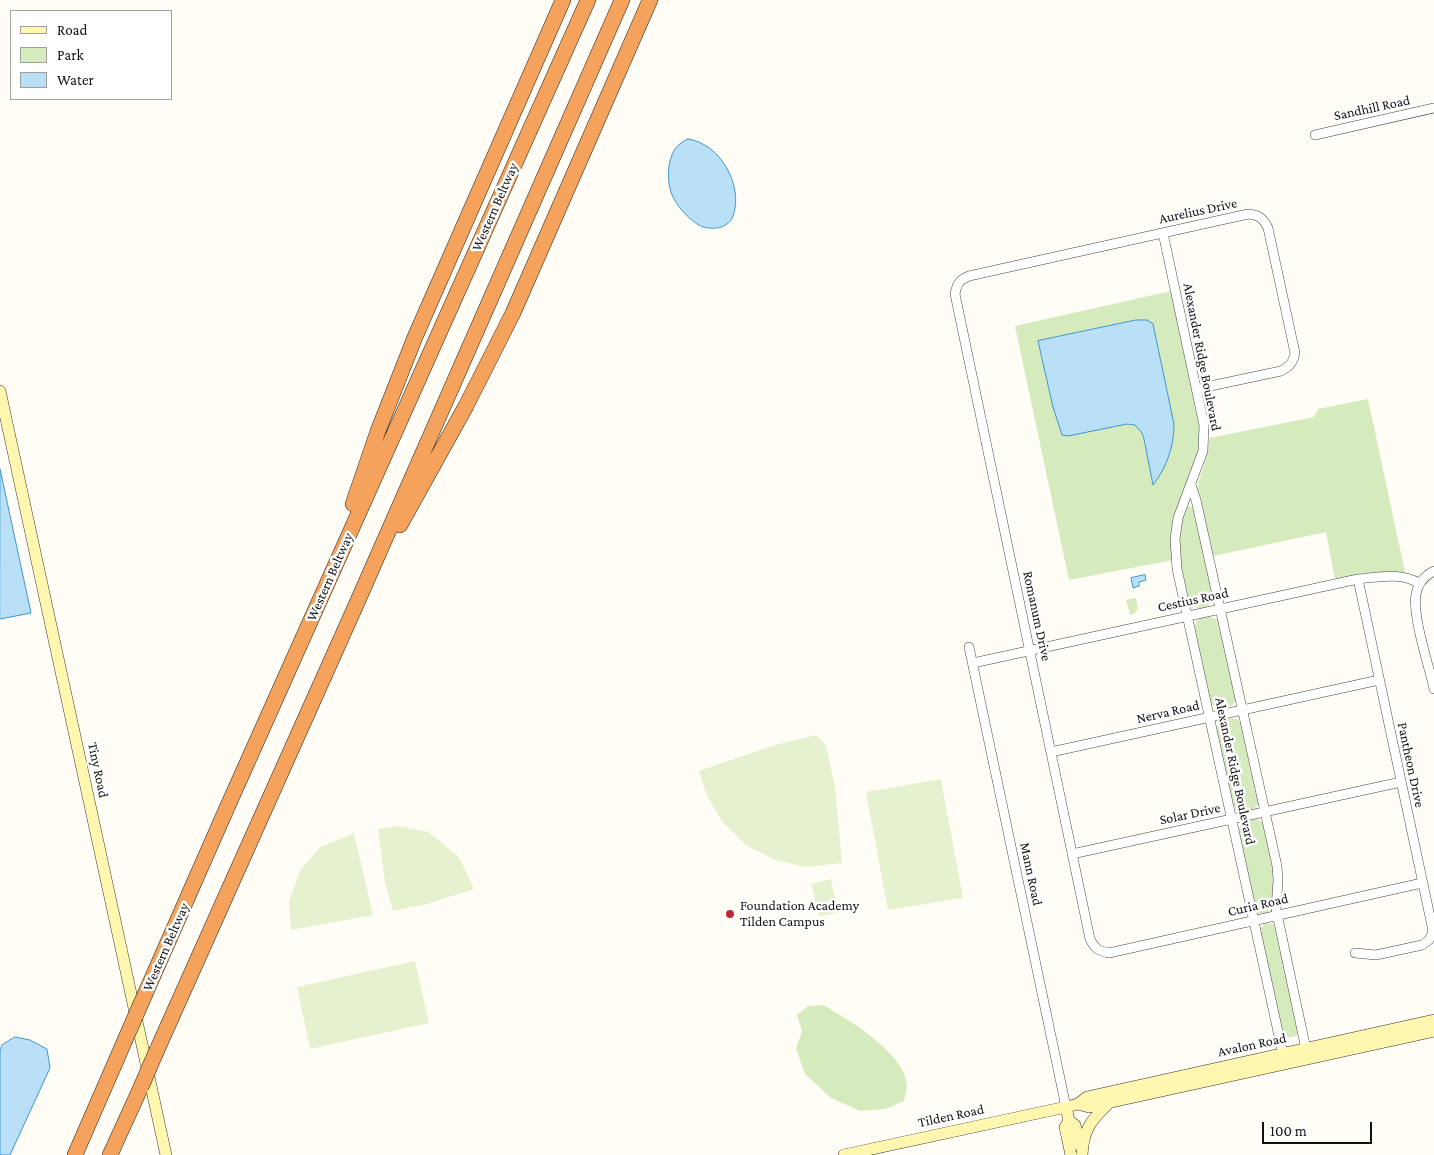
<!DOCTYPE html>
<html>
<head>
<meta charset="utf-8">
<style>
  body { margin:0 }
  #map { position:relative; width:1434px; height:1155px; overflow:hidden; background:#fffdf5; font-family:"Crimson Pro",serif }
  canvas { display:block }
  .legend { position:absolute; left:10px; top:10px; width:162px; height:90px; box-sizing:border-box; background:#fff; border:1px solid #a0a0a0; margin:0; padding:6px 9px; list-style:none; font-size:15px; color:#111 }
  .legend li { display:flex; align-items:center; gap:10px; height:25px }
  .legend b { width:25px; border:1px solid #a0a0a0 }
  .scale { position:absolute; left:1262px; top:1122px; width:110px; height:22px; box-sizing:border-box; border:2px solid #111; border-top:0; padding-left:6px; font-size:15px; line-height:18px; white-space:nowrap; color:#111; -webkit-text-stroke:4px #fff; paint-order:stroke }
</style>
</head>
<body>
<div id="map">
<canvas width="1434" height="1155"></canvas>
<ul class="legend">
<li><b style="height:6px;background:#fff6b0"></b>Road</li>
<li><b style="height:14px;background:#d5ebbd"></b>Park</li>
<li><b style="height:14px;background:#b9e0f7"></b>Water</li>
</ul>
<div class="scale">100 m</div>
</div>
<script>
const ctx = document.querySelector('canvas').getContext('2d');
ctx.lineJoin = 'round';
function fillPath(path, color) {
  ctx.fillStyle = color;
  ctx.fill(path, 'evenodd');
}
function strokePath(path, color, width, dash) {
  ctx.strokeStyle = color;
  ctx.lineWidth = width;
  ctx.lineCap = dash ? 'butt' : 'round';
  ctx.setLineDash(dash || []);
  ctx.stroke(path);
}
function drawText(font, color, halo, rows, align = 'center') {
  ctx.font = font + ' "Crimson Pro",serif';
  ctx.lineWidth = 5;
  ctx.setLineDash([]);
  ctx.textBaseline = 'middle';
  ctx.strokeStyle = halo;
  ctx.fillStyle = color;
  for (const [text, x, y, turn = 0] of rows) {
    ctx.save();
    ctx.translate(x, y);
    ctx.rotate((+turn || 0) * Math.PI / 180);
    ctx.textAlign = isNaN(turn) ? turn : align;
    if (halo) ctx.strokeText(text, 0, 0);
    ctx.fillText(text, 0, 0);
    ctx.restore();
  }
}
const green = new Path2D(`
  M1171 291 1201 435 1200 447 1188 478 1173 560 1069 580 1015 326Z
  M1368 399 1405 572 1366 573 1335 579 1326 532 1213 556 1197 488 1208 451 1209 438 1314 417 1318 409Z
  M1189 506 1195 509 1214 598C1209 609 1198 611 1189 604 1183 582 1169 523 1189 506Z
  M1136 598 1138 609 1134 614 1130 615 1126 600Z
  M1208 616 1218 620 1236 698C1233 710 1220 713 1211 704L1194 630C1195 621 1199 617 1208 616Z
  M1230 718 1237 719 1242 723 1259 802C1255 811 1246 813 1237 810L1231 802 1216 730 1220 722Z
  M1256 819 1262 822 1265 828C1269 844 1283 904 1266 914L1258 913 1254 907 1238 831C1241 822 1246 819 1256 819Z
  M1265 923 1273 924 1276 929 1298 1030 1297 1035C1292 1038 1287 1038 1283 1035L1260 929Z
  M823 1005C848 1019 906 1054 907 1086 907 1090 905 1096 904 1101L885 1109 860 1111 831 1098 805 1074 796 1049 802 1031 797 1015 808 1006Z`);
const pitch = new Path2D(`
  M816 735 826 745 835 787 842 863 805 867 775 860 746 845 723 823 707 796 699 771 775 745Z
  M941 779 963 898 888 910 866 792Z
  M398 826 428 832 459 857 474 889 427 904 393 911 385 883 378 829Z
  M354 833 373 915 291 930 289 901 300 871 320 847Z
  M831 879 838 913 819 916 811 884Z
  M415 961 429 1023 310 1049 297 987Z`);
const water = new Path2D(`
  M688 139C720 143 744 186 733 216 728 230 708 231 697 224 688 218 679 208 674 199 668 188 667 173 670 161 673 150 677 144 688 139Z
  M1136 320H1147L1153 324 1174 424C1174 446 1167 467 1153 485L1144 439 1142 433 1135 425 1127 424 1068 436 1062 435 1053 407 1038 341Z
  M0 469 31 613 0 619Z
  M1145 575 1146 580 1139 582V586L1133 588 1131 578Z
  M15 1037 30 1040 47 1049 50 1068 10 1155H0V1050L2 1045Z`);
const street = new Path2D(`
  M1315 135 1434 108
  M1163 233 1204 425 1203 451 1178 518 1175 539 1177 569 1284 1059
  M1196 389 1281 371C1290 366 1293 363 1295 353L1268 228C1263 218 1259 215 1248 214L969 276C959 280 957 284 955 294L1090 939C1095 949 1099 951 1109 953L1422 883
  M1191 485 1196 500 1277 866 1278 880 1276 909 1307 1054
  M1434 571C1424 576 1418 583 1416 594 1412 617 1429 665 1434 689
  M969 647 1066 1107
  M973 663 1358 579C1379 577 1400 572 1419 583
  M1051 752 1379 680
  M1072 854 1401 782
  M1355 953 1376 955 1422 945 1429 940 1432 934V926L1358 579`);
const secondary = new Path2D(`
  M0 391 166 1155
  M1078 1104 1087 1097 1434 1020
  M1066 1107 1069 1121 1075 1125 1080 1146
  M1069 1121 1065 1127 1071 1155
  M844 1155 1066 1107 1078 1104 1089 1107 1434 1031
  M1082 1155C1083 1130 1091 1120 1109 1103`);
const highway = new Path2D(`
  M353 504 378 431 415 337 563 0
  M400 525 466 406 513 313 650 0
  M146 992 226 810 588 0
  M157 1050 356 605 622 0
  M75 1155 125 1040
  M110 1155 141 1087`);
const highwayBridge = new Path2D(`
  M125 1040 146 992
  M141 1087 157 1050`);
const markers = [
  [730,914,5,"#c4262e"]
];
const streetNames = [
  ["Sandhill Road",1372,108,-12],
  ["Western Beltway",495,207,-66],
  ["Aurelius Drive",1198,211,-12],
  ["Alexander Ridge Boulevard",1202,357,79],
  ["Western Beltway",330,577,-66],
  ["Cestius Road",1193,600,-12],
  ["Romanum Drive",1037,616,78],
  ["Nerva Road",1168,712,-13],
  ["Pantheon Drive",1411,765,78],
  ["Tiny Road",98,770,78],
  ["Alexander Ridge Boulevard",1235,771,78],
  ["Solar Drive",1190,814,-12],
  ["Mann Road",1031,874,78],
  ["Curia Road",1258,905,-13],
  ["Western Beltway",166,947,-66],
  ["Avalon Road",1252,1045,-12],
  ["Tilden Road",951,1116,-12]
];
const poiNames = [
  ["Foundation Academy",740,906],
  ["Tilden Campus",740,922]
];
fillPath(green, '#d5ebbd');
fillPath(pitch, '#e6f2cf');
fillPath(water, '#b9e0f7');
strokePath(water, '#3f96cf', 1);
strokePath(street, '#444', 10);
strokePath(secondary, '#333', 12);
strokePath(highway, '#222', 16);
strokePath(street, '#fff', 9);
strokePath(secondary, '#fff6b0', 11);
strokePath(highway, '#f5a25d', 15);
strokePath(highwayBridge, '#222', 16, []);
strokePath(highwayBridge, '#f5a25d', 15);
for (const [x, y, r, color] of markers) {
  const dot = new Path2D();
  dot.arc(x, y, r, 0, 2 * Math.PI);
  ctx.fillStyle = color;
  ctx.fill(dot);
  strokePath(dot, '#fff', 2);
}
drawText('14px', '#111', '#fff', streetNames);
drawText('14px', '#111', '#fff', poiNames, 'left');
</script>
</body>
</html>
